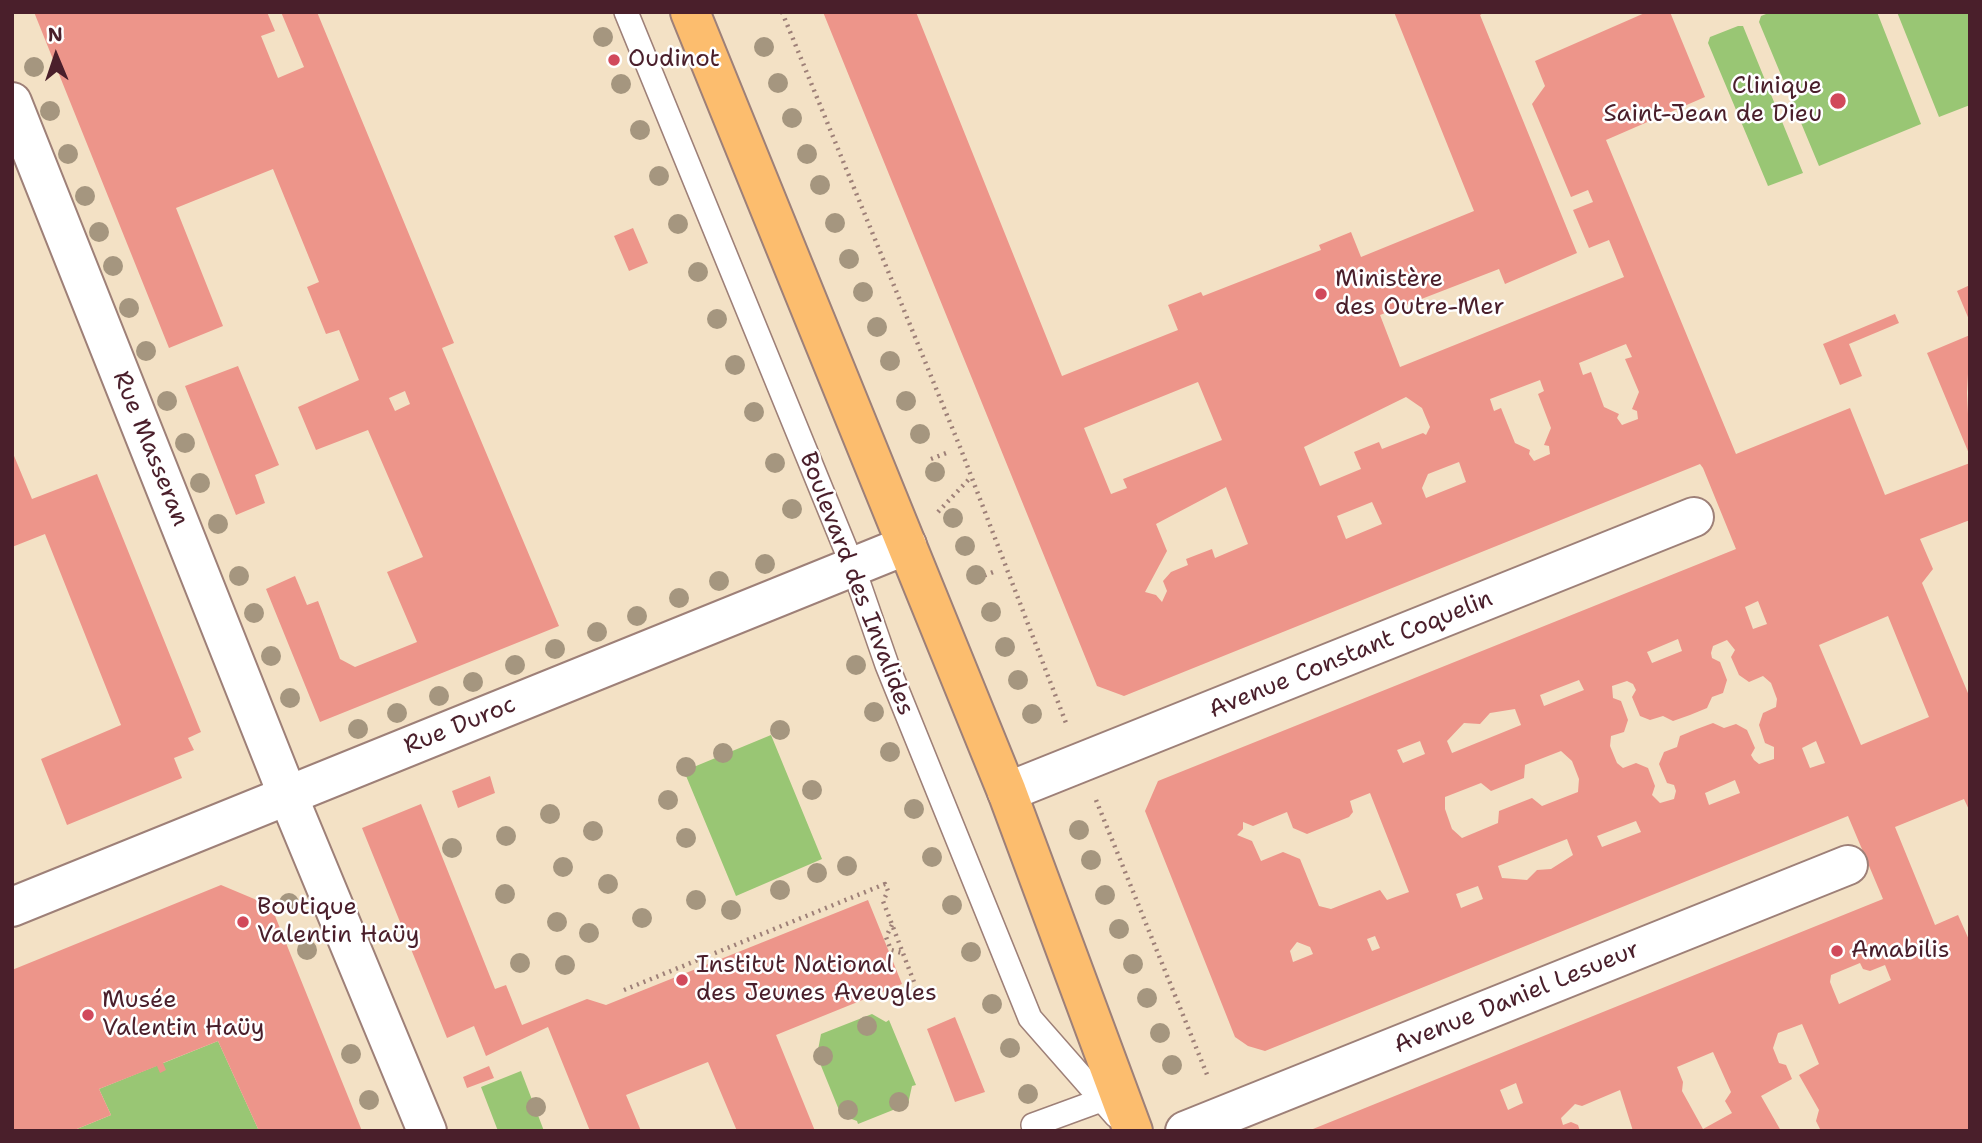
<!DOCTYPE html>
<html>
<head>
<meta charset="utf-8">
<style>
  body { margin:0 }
  #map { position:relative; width:1982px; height:1143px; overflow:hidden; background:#f3e1c5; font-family:"Shantell Sans",sans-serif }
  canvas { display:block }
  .frame { position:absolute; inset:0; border:14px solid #4a1f2b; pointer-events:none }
  .north { position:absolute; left:21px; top:21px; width:70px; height:70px; -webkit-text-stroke:5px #fff; paint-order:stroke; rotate:358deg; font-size:19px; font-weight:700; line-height:28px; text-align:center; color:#4a1f2b }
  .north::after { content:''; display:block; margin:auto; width:24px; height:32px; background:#4a1f2b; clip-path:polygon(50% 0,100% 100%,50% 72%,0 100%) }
</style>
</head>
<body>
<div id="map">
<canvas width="1982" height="1143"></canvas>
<div class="frame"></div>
<div class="north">N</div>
</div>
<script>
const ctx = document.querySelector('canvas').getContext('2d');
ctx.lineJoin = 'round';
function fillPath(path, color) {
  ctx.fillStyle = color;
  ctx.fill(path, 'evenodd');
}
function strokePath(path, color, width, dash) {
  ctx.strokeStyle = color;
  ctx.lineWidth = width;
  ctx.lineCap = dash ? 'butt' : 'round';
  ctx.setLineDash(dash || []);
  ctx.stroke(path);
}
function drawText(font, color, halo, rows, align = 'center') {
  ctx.font = font + ' "Shantell Sans",sans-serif';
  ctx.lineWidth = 5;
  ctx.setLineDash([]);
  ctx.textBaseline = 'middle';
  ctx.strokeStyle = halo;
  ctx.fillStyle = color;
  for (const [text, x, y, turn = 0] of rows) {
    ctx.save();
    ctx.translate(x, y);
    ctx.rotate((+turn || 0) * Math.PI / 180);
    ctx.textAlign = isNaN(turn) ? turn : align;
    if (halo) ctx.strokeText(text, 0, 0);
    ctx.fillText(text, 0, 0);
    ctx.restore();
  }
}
const green = new Path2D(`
  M1771 12H1877L1921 124 1819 166 1759 22 1761 16Z
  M1897 12H1970V105L1939 117Z
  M1738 26H1743L1803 173 1768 186 1708 43 1710 37Z
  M771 735 822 859 736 896 684 771Z
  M872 1014 886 1022 889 1020 916 1085 912 1086 908 1104 858 1124 857 1121 841 1115 815 1051 818 1050 821 1034Z
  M218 1041 259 1131H72L111 1115 99 1089Z
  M521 1071 544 1131H498L481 1087Z`);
const building = new Path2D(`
  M34 12H267L275 31 261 36 278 78 304 67 281 12H317L454 343 442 348 559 626 320 722 266 589 295 576 307 605 318 601 340 659 355 667 417 642 387 572 423 557 368 430 316 450 298 407 359 380 339 330 326 334 307 287 319 282 273 169 176 208 223 326 169 348ZM405 391 410 404 395 411 389 398Z
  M823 12H916L1062 376 1178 330 1168 305 1201 292 1203 296 1321 250 1319 245 1351 232 1361 257 1474 211 1394 12H1485L1480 15 1577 253 1505 284 1499 269 1380 315 1400 367 1624 277 1609 240 1589 248 1573 210 1593 202 1588 190 1571 197 1532 104 1545 86 1535 61 1647 12H1670L1705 97 1606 140 1736 454 1850 408 1885 495 1970 463V520L1920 539 1933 569 1922 583 1970 698V812L1964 799 1895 827 1935 925 1958 915 1970 942V1131H1821L1816 1121 1819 1110 1799 1075 1819 1064 1802 1024 1778 1033 1773 1048 1779 1063 1786 1065 1792 1079 1761 1096 1781 1131H1633L1620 1090 1582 1106 1575 1104 1561 1118 1563 1125 1571 1122 1578 1125 1580 1131H1308L1883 899 1848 816 1265 1051 1248 1046 1235 1037 1145 811 1158 781 1736 549 1703 468 1700 464 1124 696 1097 686ZM1626 344 1632 357 1625 359 1639 392 1632 409 1637 411 1638 419 1622 425 1617 418 1619 414 1604 407 1591 372 1583 375 1579 363ZM1540 380 1544 391 1538 394 1551 428 1544 445 1549 446 1550 454 1534 461 1529 454 1530 450 1515 443 1501 408 1494 411 1490 399ZM1198 382 1222 440 1123 479 1127 488 1111 494 1084 428ZM1406 397 1422 408 1430 427 1426 435 1423 433 1382 449 1379 442 1354 452 1361 469 1320 486 1304 447ZM1459 462 1466 482 1426 498 1422 488 1428 474ZM1226 487 1248 544 1215 558 1212 549 1186 559 1188 565 1171 572 1163 581 1167 591 1162 602 1156 595 1145 592 1167 551 1156 524ZM1372 502 1382 524 1346 539 1337 516ZM1758 601 1767 624 1753 629 1745 607ZM1888 616 1929 717 1861 745 1819 645ZM1678 639 1682 651 1652 663 1647 652ZM1727 640 1735 650 1731 657 1739 675 1749 682 1763 676 1771 683 1777 699 1776 707 1763 713 1759 725 1765 743 1774 747V759L1759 764 1754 760 1751 755 1755 748 1747 730 1736 724 1724 728 1713 723 1697 729 1680 736 1677 747 1664 752 1659 764 1667 783 1674 785 1676 791 1674 799 1660 803 1652 795 1655 786 1648 768 1636 763 1623 768 1617 763 1610 746 1611 736 1624 732 1628 720 1621 701 1613 698 1612 686 1627 681 1633 684 1636 690 1632 697 1640 716 1650 720 1663 716 1673 721 1690 715 1707 708 1712 697 1723 693 1727 680 1720 662 1712 658 1711 653 1713 646ZM1579 680 1584 690 1544 706 1540 695ZM1515 709 1521 725 1452 753 1447 741 1464 723 1480 724 1490 713ZM1420 741 1425 754 1403 763 1397 750ZM1816 741 1825 763 1810 768 1802 748ZM1561 751 1572 761 1579 779 1578 792 1542 806 1532 798 1499 811 1498 823 1462 838 1452 829 1445 809V797L1481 783 1491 791 1524 778 1525 765ZM1735 780 1740 793 1709 805 1705 793ZM1370 793 1409 892 1387 900 1380 890 1331 909 1319 906 1300 859 1283 852 1261 861 1252 841 1237 835 1243 829V822L1253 826 1287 812 1293 828 1307 834 1349 817 1353 812 1350 801ZM1636 821 1641 832 1602 847 1597 836ZM1567 839 1573 855 1551 869 1537 870 1527 880 1502 878 1498 866ZM1478 886 1483 899 1461 908 1456 894ZM1375 936 1380 948 1372 951 1367 939ZM1297 942 1310 947 1313 954 1293 962 1290 951ZM1860 963 1863 969 1870 971 1885 965 1891 980 1839 1004 1830 982 1831 975ZM1713 1052 1731 1092 1725 1101 1732 1113 1703 1129 1682 1091 1683 1082 1677 1067ZM1516 1083 1523 1103 1508 1110 1500 1090Z
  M633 228 648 263 629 271 614 236Z
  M1970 285V322L1957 291Z
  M1895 314 1899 323 1849 344 1862 376 1840 385 1823 344Z
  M1970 335 1967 393 1970 456 1927 353Z
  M238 366 279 465 255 475 265 503 236 515 185 386Z
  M12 451 32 499 97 474 201 732 188 738 194 750 174 758 182 778 67 825 41 759 121 725 45 534 12 547Z
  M490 776 495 793 458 808 452 791Z
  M421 804 495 989 506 985 522 1025 587 999 606 1005 868 900 902 984 776 1035 815 1131H737L708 1062 626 1095 641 1131H590L548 1027 486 1056 474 1026 447 1038 362 828Z
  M221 885 271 906 362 1131H259L218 1041 163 1063 166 1070 160 1073 157 1066 99 1089 111 1115 72 1131H12V970Z
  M955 1017 985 1092 955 1102 927 1029Z
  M489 1066 494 1078 467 1088 463 1077Z`);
const path = new Path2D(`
  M782 12 960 447 1066 723
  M931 459 949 452
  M938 512 971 477
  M978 578 996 571
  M1096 800 1208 1077
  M892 925 886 937 891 950 902 953
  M624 990 885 884 888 891 883 901 917 990 895 999`);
const service = new Path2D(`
  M626 12 853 567 887 665 1030 1018 1116 1116
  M1033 1125 1115 1095`);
const minor = new Path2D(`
  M12 102 288 796 427 1131
  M1007 792 1694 517
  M1185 1131 1848 865`);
const tertiary = new Path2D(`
  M12 907 907 545`);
const primary = new Path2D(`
  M690 12 1007 792 1133 1131`);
const trees = [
  [603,37],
  [764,47],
  [34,67],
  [778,83],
  [621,84],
  [50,111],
  [792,118],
  [640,130],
  [68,154],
  [807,154],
  [659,176],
  [820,185],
  [85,196],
  [835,223],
  [678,224],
  [99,232],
  [849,259],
  [113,266],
  [698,272],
  [863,292],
  [129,308],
  [717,319],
  [877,327],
  [146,351],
  [890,361],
  [735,365],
  [167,401],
  [906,401],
  [754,412],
  [920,434],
  [185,443],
  [775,463],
  [935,472],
  [200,483],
  [792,509],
  [953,518],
  [218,524],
  [965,546],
  [765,564],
  [976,575],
  [239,576],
  [719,581],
  [679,598],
  [991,612],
  [254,613],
  [637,616],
  [597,632],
  [1005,647],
  [555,649],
  [271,656],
  [515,665],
  [856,665],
  [1018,680],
  [473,682],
  [439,696],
  [290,698],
  [874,712],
  [397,713],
  [1032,714],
  [358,729],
  [780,730],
  [890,752],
  [723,753],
  [686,767],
  [812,790],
  [668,800],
  [914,809],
  [550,814],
  [1079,830],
  [593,831],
  [506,836],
  [686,838],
  [452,848],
  [932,857],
  [1091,860],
  [847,866],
  [563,867],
  [817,873],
  [608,884],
  [780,890],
  [505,894],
  [1105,895],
  [696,900],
  [289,903],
  [952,905],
  [731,910],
  [642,918],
  [557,922],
  [1119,929],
  [589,933],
  [307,950],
  [971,952],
  [520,963],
  [1133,964],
  [565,965],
  [1147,998],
  [992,1004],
  [867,1026],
  [1160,1033],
  [1010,1048],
  [351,1054],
  [823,1056],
  [1172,1065],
  [1028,1094],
  [369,1100],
  [899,1102],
  [536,1107],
  [848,1110]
];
const markers = [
  [614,60,7,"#d1495b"],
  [1838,101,9,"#d1495b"],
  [1321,294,7,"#d1495b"],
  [243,922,7,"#d1495b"],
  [1837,951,7,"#d1495b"],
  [682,980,7,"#d1495b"],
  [88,1015,7,"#d1495b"]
];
const poiNames = [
  ["Oudinot",628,60],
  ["Clinique",1822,87,"right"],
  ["Saint-Jean de Dieu",1822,115,"right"],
  ["Ministère",1335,280],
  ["des Outre-Mer",1335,308],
  ["Boutique",257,908],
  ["Valentin Haüy",257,936],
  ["Amabilis",1851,951],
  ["Institut National",696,966],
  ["des Jeunes Aveugles",696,994],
  ["Musée",102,1001],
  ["Valentin Haüy",102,1029]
];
const streetNames = [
  ["Rue Masseran",150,449,68],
  ["Boulevard des Invalides",856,584,69],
  ["Avenue Constant Coquelin",1351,655,-22],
  ["Rue Duroc",460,726,-22],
  ["Avenue Daniel Lesueur",1517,998,-22]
];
fillPath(green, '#99c674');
fillPath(building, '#ed958a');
strokePath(service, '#9e8078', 26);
strokePath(minor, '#9e8078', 42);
strokePath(tertiary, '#9e8078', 42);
strokePath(primary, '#9e8078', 42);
strokePath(path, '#9e8078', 4.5, [2, 5]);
strokePath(service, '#fff', 23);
strokePath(minor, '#fff', 38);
strokePath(tertiary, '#fff', 38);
strokePath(primary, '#fcbd6e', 38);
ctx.fillStyle = '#a5967f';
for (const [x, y] of trees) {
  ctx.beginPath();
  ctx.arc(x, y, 10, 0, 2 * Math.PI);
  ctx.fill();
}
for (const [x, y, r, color] of markers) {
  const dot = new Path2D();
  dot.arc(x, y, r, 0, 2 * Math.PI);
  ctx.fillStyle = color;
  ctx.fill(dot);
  strokePath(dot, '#fff', 2.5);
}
drawText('24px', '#4a1f2b', '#fff', poiNames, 'left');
drawText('24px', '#4a1f2b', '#fff', streetNames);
</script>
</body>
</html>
